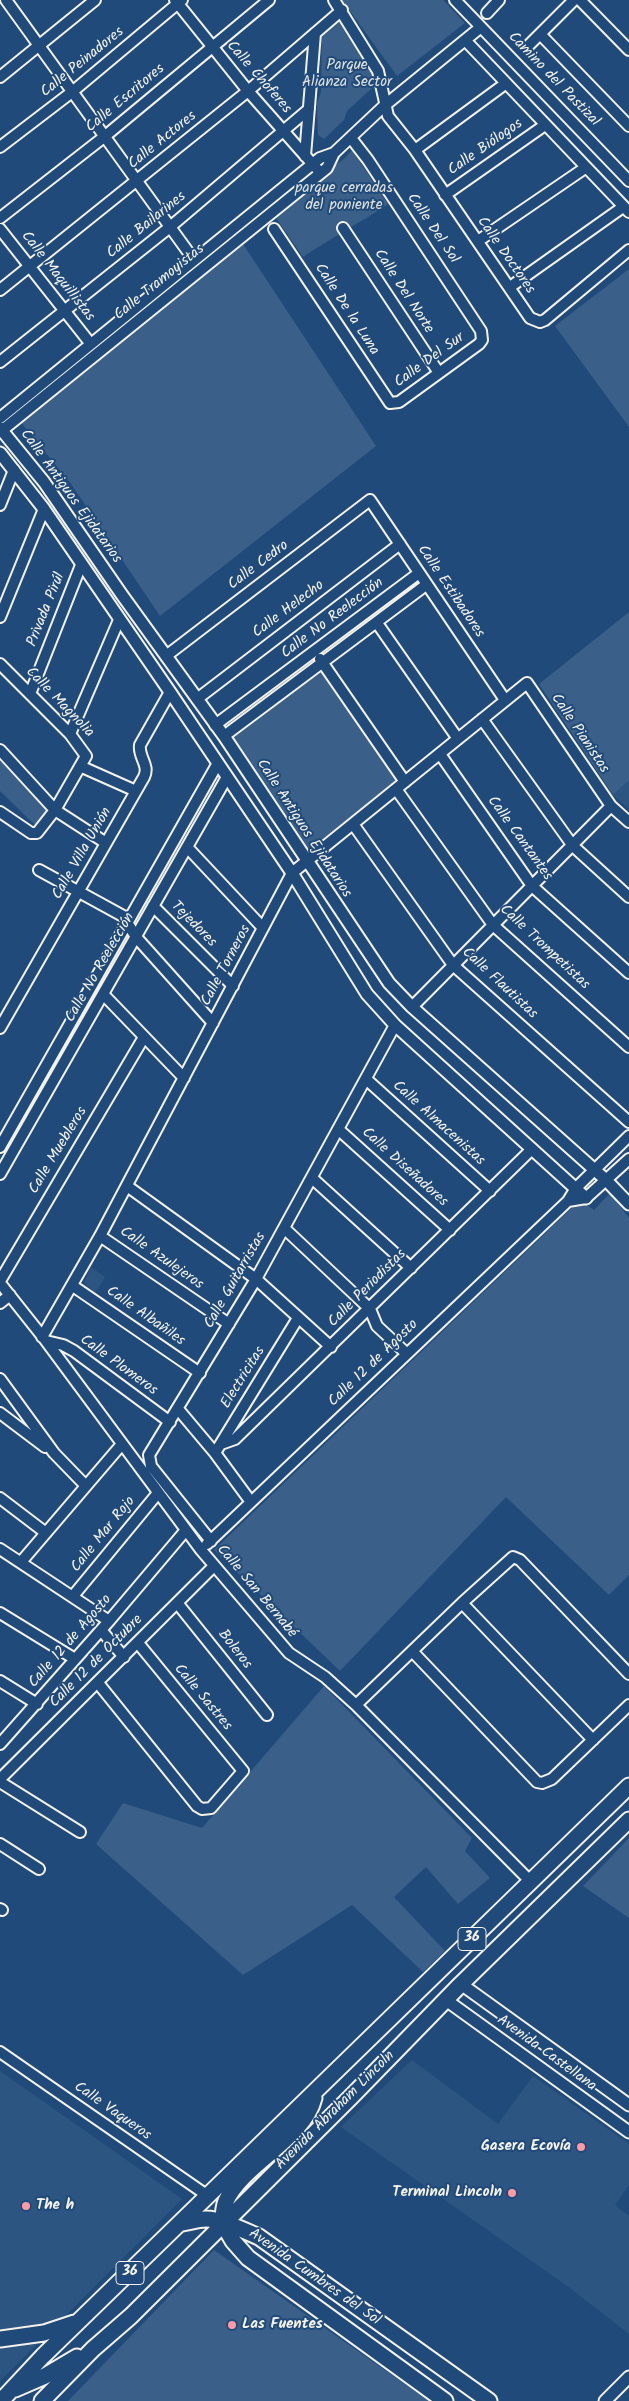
<!DOCTYPE html>
<html>
<head>
<meta charset="utf-8">
<style>
  body { margin:0 }
  canvas { display:block; background:#1f4a7a }
</style>
</head>
<body>
<canvas width="629" height="2401"></canvas>
<script>
const ctx = document.querySelector('canvas').getContext('2d');
ctx.lineJoin = 'round';
function fillPath(path, color) {
  ctx.fillStyle = color;
  ctx.fill(path, 'evenodd');
}
function strokePath(path, color, width, dash) {
  ctx.strokeStyle = color;
  ctx.lineWidth = width;
  ctx.lineCap = dash ? 'butt' : 'round';
  ctx.setLineDash(dash || []);
  ctx.stroke(path);
}
function drawText(font, color, halo, rows, align = 'center') {
  ctx.font = font + ' Kalam,sans-serif';
  ctx.lineWidth = 4;
  ctx.setLineDash([]);
  ctx.textBaseline = 'middle';
  ctx.strokeStyle = halo;
  ctx.fillStyle = color;
  for (const [text, x, y, turn = 0] of rows) {
    ctx.save();
    ctx.translate(x, y);
    ctx.rotate((+turn || 0) * Math.PI / 180);
    ctx.textAlign = isNaN(turn) ? turn : align;
    if (halo) ctx.strokeText(text, 0, 0);
    ctx.fillText(text, 0, 0);
    ctx.restore();
  }
}
const built = new Path2D(`
  M629 780V809L613 795Z
  M91 1267 105 1277 95 1293 84 1283Z
  M412 2060 498 2124 533 2076 629 2144V2185L615 2205 629 2216V2334L570 2288 341 2127Z
  M0 2071 182 2199 0 2381Z`);
const green = new Path2D(`
  M342 0H443L465 23 397 76Z
  M341 15 377 80 372 88 347 111 344 120 324 139 318 135 317 103 321 92 322 31Z
  M352 150 388 204C360 223 331 238 303 257L274 215 346 157Z
  M243 244 376 446 160 616 71 484 20 421Z
  M629 269V427L555 326Z
  M629 612V780L613 795 539 684Z
  M322 672 398 782 309 849 232 734Z
  M0 757 50 808 39 829 0 791Z
  M610 1193 629 1218V1575L609 1595 506 1497 340 1671 214 1550 580 1200 594 1210Z
  M324 1686 472 1838 465 1851 490 1878 458 1904 426 1867 394 1897 445 1951 423 1972 352 1905 243 1975 96 1844 123 1803 202 1828Z
  M629 1838V1918L583 1886Z
  M214 2250 429 2401H68Z`);
const minor = new Path2D(`
  M6 0 194 260
  M175 0 248 91 317 169
  M334 0 378 71 388 116 415 150 530 318 540 322 545 320 629 250
  M455 0 629 181
  M580 0 629 50
  M487 13 499 0
  M540 34 629 126
  M465 40 629 212
  M527 47 574 0
  M0 77 95 0
  M0 147 72 92 182 0
  M415 150 505 84
  M305 156 315 33
  M445 195 545 125
  M0 218 104 137 269 0
  M343 228 439 373
  M0 229 90 343
  M274 229 390 403 399 402 479 344 482 340 481 331 368 160 351 138
  M478 241 585 168
  M510 287 623 207
  M0 290 248 91 342 10
  M0 362 170 227 309 109
  M0 418 320 158 334 153
  M0 432 327 168 334 153 384 106 481 27
  M0 505 14 470
  M0 617 44 509
  M377 623 458 739
  M166 656 370 500 505 700
  M320 659 405 782
  M0 664 70 734 86 756 55 810 37 833H31L0 812
  M30 694 81 565
  M197 699 400 544
  M482 719 573 846 629 897
  M215 725 419 573
  M70 734 119 620
  M224 736 426 585
  M0 750 55 810 106 843
  M440 754 532 886 629 973
  M82 767 136 791
  M396 789 493 925 629 1047
  M353 824 453 965 629 1122
  M187 847 263 928
  M39 870 123 916 136 937 213 1023
  M153 906 233 986
  M103 994 184 1078
  M412 1007 611 806
  M0 1028 144 777C150 765 138 757 140 745L170 692
  M366 1079 490 1191
  M338 1129 450 1230
  M0 1147 218 763
  M0 1174 227 777
  M312 1178 411 1268
  M127 1186 256 1279 331 1347
  M568 1201 586 1198 629 1159
  M284 1228 370 1309 377 1326 406 1353
  M100 1236 229 1324
  M0 1281 144 1037
  M0 1283 46 1341 201 1550 289 1653 325 1677 356 1705 531 1882
  M73 1286 200 1373
  M0 1303 10 1295
  M42 1337 100 1236 292 873 527 683 611 806 629 822
  M46 1341 63 1345 74 1351 170 1422
  M0 1379 54 1453 86 1486
  M178 1409 215 1453 251 1502
  M0 1413 45 1447
  M221 1444 235 1439 532 1149
  M215 1453 298 1318
  M0 1498 46 1533
  M211 1541 151 1466 149 1455 256 1279 395 1025
  M207 1544 568 1201 576 1188 629 1136
  M0 1549 109 1621
  M21 1562 122 1444
  M73 1596 158 1493
  M462 1603 593 1740
  M178 1604 267 1715
  M0 1613 75 1659
  M101 1630 124 1657
  M412 1651 537 1782 542 1783 552 1779 629 1705
  M0 1681 37 1704
  M98 1683 197 1806 202 1809 211 1808 243 1771 138 1643
  M356 1705 462 1603 513 1557 520 1560 629 1674
  M0 1744 109 1621 186 1530
  M0 1779 214 1566
  M0 1782 80 1832
  M0 1844 39 1869
  M0 1909 2 1910
  M0 2052 208 2196`);
const tertiary = new Path2D(`
  M0 428 44 482 122 595 224 736 389 983 412 1007 606 1180 629 1204
  M0 453 44 509 170 692 292 873 367 994 395 1025 586 1198
  M461 1984 629 2105
  M446 2000 629 2132
  M605 2401 629 2377`);
const primary = new Path2D(`
  M182 2223C189 2222 198 2219 206 2219 221 2219 245 2231 259 2237L489 2401
  M223 2224 233 2241 248 2258 445 2401
  M223 2224C223 2216 223 2208 226 2201 243 2164 304 2139 314 2098
  M0 2339 44 2333 74 2323
  M15 2389 45 2376 77 2357
  M1 2401 43 2356 629 1786
  M42 2401 93 2349 131 2316 351 2097 461 1984 629 1820`);
const markers = [
  [581,2147,5,"#ff9aa2"],
  [512,2193,5,"#ff9aa2"],
  [26,2206,5,"#ff9aa2"],
  [232,2325,5,"#ff9aa2"]
];
const shields = [
  [472,1939,28],
  [130,2273,28]
];
const shieldNames = [
  ["36",472,1939],
  ["36",130,2273]
];
const streetNames = [
  ["Calle Peinadores",83,63,-39],
  ["Calle Choferes",258,78,49],
  ["Camino del Pastizal",553,80,46],
  ["Calle Escritores",126,99,-40],
  ["Calle Actores",163,141,-39],
  ["Calle Biólogos",486,148,-35],
  ["Calle Bailarines",147,226,-39],
  ["Calle Del Sol",432,229,56],
  ["Calle Doctores",505,256,55],
  ["Calle Maquillistas",57,277,52],
  ["Calle Tramoyistas",160,283,-39],
  ["Calle Del Norte",403,292,57],
  ["Calle De la Luna",346,310,57],
  ["Calle Del Sur",430,361,-36],
  ["Calle Antiguos Ejidatarios",70,497,54],
  ["Calle Cedro",259,566,-37],
  ["Calle Estibadores",450,592,56],
  ["Privada Pirúl",47,610,-68],
  ["Calle Helecho",289,610,-37],
  ["Calle No Reelección",333,619,-37],
  ["Calle Magnolia",59,703,46],
  ["Calle Pianistas",579,734,56],
  ["Calle Antiguos Ejidatarios",303,829,57],
  ["Calle Cantantes",519,839,54],
  ["Calle Villa Unión",83,854,-60],
  ["Tejedores",193,925,45],
  ["Calle Trompetistas",544,948,43],
  ["Calle Torneros",227,966,-62],
  ["Calle No Reelección",101,968,-60],
  ["Calle Flautistas",499,984,43],
  ["Calle Almacenistas",438,1124,42],
  ["Calle Muebleros",59,1151,-59],
  ["Calle Diseñadores",404,1168,42],
  ["Calle Azulejeros",161,1259,35],
  ["Calle Guitarristas",236,1281,-60],
  ["Calle Periodistas",368,1289,-45],
  ["Calle Albañiles",145,1317,35],
  ["Calle 12 de Agosto",374,1364,-44],
  ["Calle Plomeros",118,1366,36],
  ["Electricitas",244,1378,-58],
  ["Calle Mar Rojo",104,1535,-51],
  ["Calle San Bernabé",256,1592,50],
  ["Calle 12 de Agosto",71,1642,-49],
  ["Boleros",234,1650,52],
  ["Calle 12 de Octubre",97,1662,-45],
  ["Calle Sastres",202,1698,50],
  ["Avenida Castellana",546,2054,36],
  ["Avenida Abraham Lincoln",336,2111,-45],
  ["Calle Vaqueros",112,2112,35],
  ["Avenida Cumbres del Sol",314,2278,35]
];
const parkNames = [
  ["Parque",347,66],
  ["Alianza Sector",347,83],
  ["parque cerradas",344,189],
  ["del poniente",344,206]
];
const poiNames = [
  ["Gasera Ecovía",571,2147],
  ["Terminal Lincoln",502,2193],
  ["The h",36,2206,"left"],
  ["Las Fuentes",242,2325,"left"]
];
fillPath(built, '#2d5581');
fillPath(green, '#3a5f88');
strokePath(minor, '#f4f1e8', 14);
strokePath(tertiary, '#f4f1e8', 15);
strokePath(primary, '#f4f1e8', 19);
strokePath(minor, '#1f4a7a', 10);
strokePath(tertiary, '#1f4a7a', 11);
strokePath(primary, '#1f4a7a', 15);
for (const [x, y, r, color] of markers) {
  const dot = new Path2D();
  dot.arc(x, y, r, 0, 2 * Math.PI);
  ctx.fillStyle = color;
  ctx.fill(dot);
  strokePath(dot, '#1f4a7a', 2);
}
for (const [x, y, w] of shields) {
  const box = new Path2D();
  box.roundRect(x - w / 2, y - 11.5, w, 23, 4);
  ctx.fillStyle = '#1f4a7a';
  ctx.fill(box);
  strokePath(box, '#f4f1e8', 1);
}
drawText('bold 14px', '#f4f1e8', null, shieldNames);
drawText('15px', '#f4f1e8', '#1f4a7a', streetNames);
drawText('15px', '#e1e2de', '#1f4a7a', parkNames);
drawText('bold 15px', '#f4f1e8', '#1f4a7a', poiNames, 'right');
</script>
</body>
</html>
